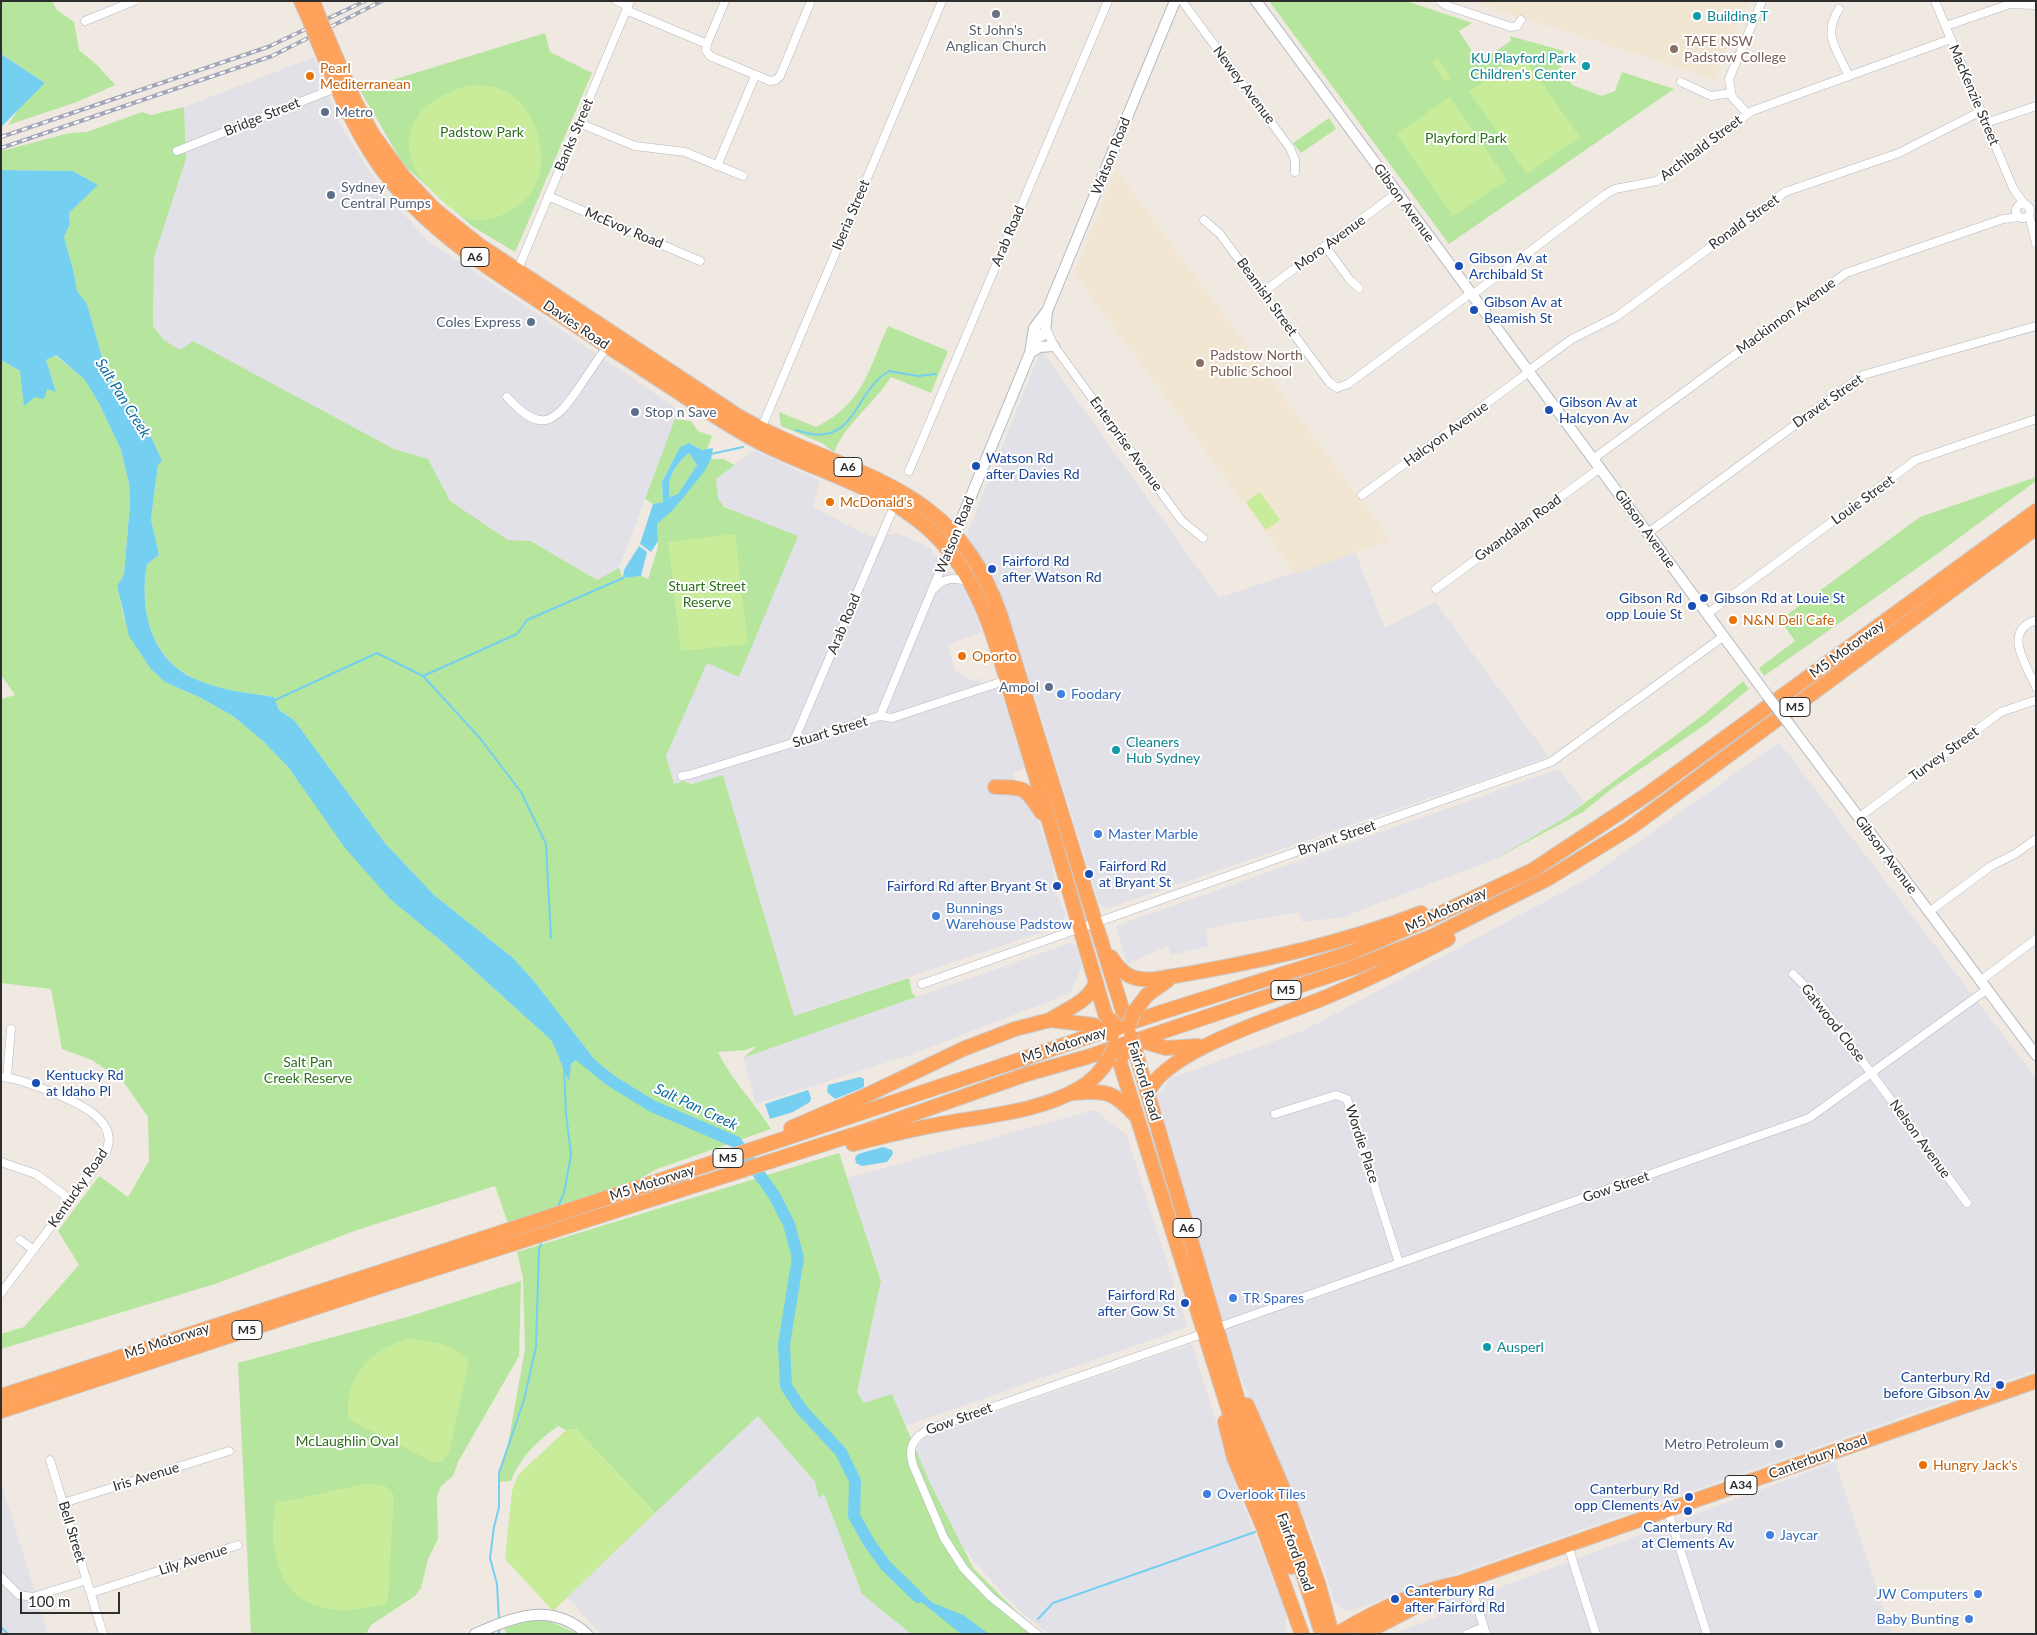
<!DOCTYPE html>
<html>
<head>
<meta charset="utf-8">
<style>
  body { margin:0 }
  #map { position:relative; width:2037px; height:1635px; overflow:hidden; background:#efe9e1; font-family:Lato,sans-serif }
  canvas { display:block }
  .frame { position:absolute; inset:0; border:2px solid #2e2e2e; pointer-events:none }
  .scale { position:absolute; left:20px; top:1592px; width:100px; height:22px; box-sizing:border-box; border:2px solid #2e2e2e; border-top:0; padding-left:6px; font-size:15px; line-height:18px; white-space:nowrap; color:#2e2e2e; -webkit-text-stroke:4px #fff; paint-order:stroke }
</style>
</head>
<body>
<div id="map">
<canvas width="2037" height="1635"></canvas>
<div class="frame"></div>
<div class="scale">100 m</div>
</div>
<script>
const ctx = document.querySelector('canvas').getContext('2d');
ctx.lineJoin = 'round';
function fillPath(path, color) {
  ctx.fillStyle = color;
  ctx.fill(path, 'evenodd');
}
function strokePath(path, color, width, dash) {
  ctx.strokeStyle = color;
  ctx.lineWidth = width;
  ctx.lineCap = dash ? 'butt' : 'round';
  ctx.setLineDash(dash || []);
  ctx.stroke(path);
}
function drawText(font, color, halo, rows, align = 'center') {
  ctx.font = font + ' Lato,sans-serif';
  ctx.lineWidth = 4;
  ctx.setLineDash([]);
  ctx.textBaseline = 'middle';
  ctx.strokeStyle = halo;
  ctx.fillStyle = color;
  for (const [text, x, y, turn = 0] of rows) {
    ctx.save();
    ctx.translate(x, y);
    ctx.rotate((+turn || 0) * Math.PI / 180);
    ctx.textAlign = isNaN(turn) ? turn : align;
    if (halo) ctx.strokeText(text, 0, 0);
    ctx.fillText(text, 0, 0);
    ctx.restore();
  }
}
const industrial = new Path2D(`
  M314 57 341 126 384 194 429 241 679 410 619 568 597 580 532 541 508 540 450 501 428 459 394 449 180 350 164 340 153 326 154 257 186 159 184 107Z
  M1041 350 1219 598 1355 552 1385 628 1435 602 1549 757 1109 908 1103 907 1099 903 1020 650 995 583 966 537Z
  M754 450 820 481 813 507 871 537 897 533 927 546 971 596 981 632 947 645 955 671 973 681 980 678 984 692 995 689 1001 692 1025 768 1013 773 1018 791 1033 809 1050 853 1057 896 1066 915 1063 920 1051 929 794 1016 723 775 692 784 683 782 674 784 666 756 707 663 739 676 736 511 725 507 717 498 716 479Z
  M1779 742 2036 1078V1370L1347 1612 1334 1600 1313 1537 1230 1354 1157 1096 1171 1078 1303 1031 1587 879Z
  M1559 769 1584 802 1563 819 1493 860 1343 917 1302 922 1299 912 1233 923 1205 930 1209 946 1171 955 1168 946 1127 964 1116 926Z
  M1070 943 1076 946 1082 967 1070 993 913 1054 756 1104 743 1058Z
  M1094 1110 1126 1134 1188 1327 905 1426 892 1394 864 1404 857 1392 881 1281 847 1178Z
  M1192 1344 1236 1486 1286 1612V1633L1048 1634 1016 1607 974 1562 936 1509 914 1453 924 1437Z
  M758 1416 815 1482 819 1498 824 1494 862 1594 911 1634H601L566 1596Z
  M1835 1462 1892 1634H1393L1437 1617 1434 1605 1461 1594 1487 1592 1517 1581Z
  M1 1482 48 1634H1Z`);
const education = new Path2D(`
  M1471 1H1748L1714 79Z
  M1116 169 1241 338 1390 540 1296 574 1074 273Z`);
const green = new Path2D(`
  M1 1H52L57 10 74 22 79 50 97 65 115 85 77 102 8 125 20 107 45 83 1 54Z
  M1269 1H1406L1472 23 1459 31 1479 62 1511 41 1510 36 1564 51 1559 64 1572 85 1602 96 1615 91 1622 72 1674 89 1449 244Z
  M545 33 550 52 592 73 515 252 472 226 407 168 399 157 360 90Z
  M184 107 186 159 154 257 153 326 164 340 180 350 193 341 394 449 428 459 450 501 508 540 531 541 597 580 619 568 623 578 641 576 648 579 658 547 657 524 691 488 711 459H723L735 465 716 479 718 498 724 507 798 536 739 677 707 663 666 756 674 784 683 781 692 784 723 775 794 1016 909 978 912 993 916 997 743 1058 757 1046 745 1050 718 1052C731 1080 755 1103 771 1129L657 1169 634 1182 508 1223 495 1186 357 1230 218 1283 1 1349V1334L24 1327 79 1265 58 1231 99 1176 128 1197 149 1161 148 1117 123 1081 92 1060 62 1049 51 989 1 983V699L15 695 1 675V360L20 371 35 396 47 389 56 392 46 360 55 355 84 379 99 403 121 450 129 484 130 503 124 575 117 586 124 619 165 682 201 698 233 716 263 741 289 768 391 900 446 945 552 1041 569 1080 571 1064 582 1055 594 1059 534 981 512 957 434 895 385 843 294 720 279 710 274 697C249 693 219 690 195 679 150 658 139 608 147 564L159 555 151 519 158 465 162 461 144 421 131 410 118 387 108 378 87 304 77 291 74 273 64 237 70 224 69 213 98 185 73 171 1 170V151L70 133 87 132 142 112 151 115Z
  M1329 118 1336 129 1301 153 1293 143Z
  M888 326 948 351 931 393 891 377C874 404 846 423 834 452L822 443 781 426 779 412 816 427C863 404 868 371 888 326Z
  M675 419 691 421 698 431 712 436 707 449 702 450 690 443 680 447 662 482 663 502 653 504 645 499Z
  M689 453 697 465 678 494 670 497C666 478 675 465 689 453Z
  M2036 477V481L1933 557 1764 676 1759 668 1795 641 1780 620 1920 517Z
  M1743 681 1749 689 1706 724 1614 787 1583 812 1493 860 1563 819 1703 715Z
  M839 1153 881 1281 857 1392 864 1403 892 1394 930 1483 974 1569 1020 1615 1043 1634H911L862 1594 824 1494 819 1498 815 1482 758 1416 655 1513 576 1429 566 1430 558 1426C537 1441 520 1457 511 1481L499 1482V1473L507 1450 525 1349 523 1278 517 1252Z
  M521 1281 519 1356 458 1462 453 1476 441 1486 437 1496 438 1539 428 1559 421 1588 415 1596 371 1625 366 1634H251L238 1363 407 1317Z
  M531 1620 551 1622 578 1634H507L504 1628Z`);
const pitch = new Path2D(`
  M1522 55 1580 137 1527 174 1469 92Z
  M1438 58 1451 78 1445 82 1432 62Z
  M472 85C487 85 502 87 514 97 537 114 549 158 536 184 526 206 492 227 467 218 454 213 441 200 431 190 386 142 414 98 472 85Z
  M1450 97 1507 180 1453 216 1396 134Z
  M1260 492 1280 520 1266 530 1246 502Z
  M735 534 748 644 681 651 668 542Z
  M405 1339C431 1339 449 1343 469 1361L449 1453 442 1462H433L348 1419C346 1376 366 1354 405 1339Z
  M576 1429 655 1513 553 1611 505 1559 512 1491 518 1475 566 1430Z
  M365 1484 384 1485 394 1495 388 1599 385 1604C371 1606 352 1612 339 1610 329 1609 313 1606 305 1601 273 1583 269 1534 276 1503Z`);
const water = new Path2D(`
  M1 54 45 83 1 127Z
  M1 170 73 171 98 185 69 213 70 224 64 237 74 273 77 291 87 304 108 378 118 387 131 410 144 421 162 461 158 465 151 519 159 555 147 564C139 608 150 659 195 679 219 690 249 693 274 697L279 710 294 720 385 843 434 895 512 957 534 981 595 1060 582 1055 571 1064 569 1082 552 1041 446 945 391 900 345 848 289 768 263 741 233 716 201 698 165 682 151 669 129 636 117 586 124 575 130 503 129 484 121 450 99 403 84 379 56 355 46 360 56 392 47 389 44 399 35 397 24 406 20 371 1 360Z
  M689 443 702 450 713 448 711 459 704 472 673 510 657 524 658 541 651 552 640 544 653 504 663 502 662 482 680 447ZM689 453 697 465 678 494 670 497C666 478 675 465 689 453Z
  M639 546 647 552 641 576 623 578 624 570Z
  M860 1077 864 1079V1087L835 1099 827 1092 828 1085Z
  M808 1090 811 1098 810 1102 793 1112 770 1119 765 1104Z
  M883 1147 892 1150 893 1154 887 1162 862 1166 856 1163 855 1158 858 1154Z
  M909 1583 933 1603 963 1615 989 1634H961L904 1588Z`);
const stream = new Path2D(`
  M796 430C856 452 853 391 889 371L918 376 936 374
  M711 454 743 447
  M423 676 517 634 527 620 623 578
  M273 701 377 653 423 676 479 737 521 792 546 844 551 938
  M558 1207 564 1193 571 1155 566 1114 564 1067
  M1038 1619 1053 1603 1255 1532
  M499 1620 497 1584 490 1558 494 1527 499 1507V1473L524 1400 536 1347 539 1249 542 1241
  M1 1627 8 1634
  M499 1634V1628`);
const river = new Path2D(`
  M567 1045 610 1080 652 1106 736 1142 774 1195 789 1224 798 1258 784 1344 786 1386 801 1409 841 1452 855 1481 854 1516 870 1544 886 1566 918 1597`);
const street = new Path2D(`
  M617 1 628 6
  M1182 1 1290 148 1295 160V172
  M1440 1 1445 5 1511 27 1517 26 1521 20
  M1935 1 2013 188 2025 205
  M1839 9C1822 35 1837 50 1849 76
  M626 10 707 44 706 50 710 56 770 81 776 80 780 76 811 1
  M85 21 134 1
  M1946 26 2010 4 2036 5
  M707 44 725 1
  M1681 82 1711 96 1731 93
  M1747 113 1732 97 1729 79 1762 1
  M579 123 635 146 685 152 743 176
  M1986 123 2036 106
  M177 151 338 87
  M717 166 755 76
  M548 196 700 261
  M2016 211a7 7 0 1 1 14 0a7 7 0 1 1-14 0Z
  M2029 215 2036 243
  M1204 220 1220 234 1329 382 1337 388 1348 384 1471 293
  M1325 246 1350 280 1359 288
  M518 269 630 1
  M1263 292 1397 193
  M1472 295 1606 194 1615 189 1657 181 1752 111 1951 39
  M1047 331 1054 346 1182 521 1203 538
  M1528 371 1572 339 1616 317 1785 192 1899 153 1981 111
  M507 397C540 433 553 425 578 389 588 374 598 359 609 344
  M761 429 942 1
  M1593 459 1846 273 2003 219 2019 217
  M909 471 1108 1
  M1362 495 1529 372
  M1648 533 1863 375 2036 326
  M934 589C944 577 953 578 968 581
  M1436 589 1600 468
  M1707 614 1916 460 2036 419
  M2036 620C2002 631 2026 664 2036 687
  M880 716 949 549
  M793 743 895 504
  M682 776 689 775 880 716 892 718 1007 680
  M1858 818 2001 712 2036 700
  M1929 912 1991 866 2015 854 2036 839
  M1793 974 1812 993 1967 1203
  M1980 981 2036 939
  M922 984 1551 762 1724 636
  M1 1077C18 1078 33 1085 49 1091 74 1101 126 1121 103 1157L1 1293
  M7 1077 11 1029
  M1275 1114 1336 1095 1347 1099 1399 1263
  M1 1162 36 1174 71 1200
  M20 1240 34 1250
  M1216 1328 1809 1118 1986 990
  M50 1460 103 1634
  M63 1503 229 1451
  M1668 1511 1707 1634
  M1568 1546 1596 1634
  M1 1577 19 1595 33 1597 87 1580
  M1469 1580 1486 1634
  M91 1593 238 1545
  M1037 1634 991 1597 964 1569 944 1538 913 1465C907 1446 914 1435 933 1428L1205 1333
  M1467 1634 1484 1627`);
const secondary = new Path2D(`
  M1256 1 1766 694
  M1034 330 1039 337 1045 334 1047 311
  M1030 353 1039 347 1054 346
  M955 535 1030 353 1034 328 1047 311 1175 1
  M1789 724 2036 1055
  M475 1634C514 1617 550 1601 587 1634`);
const highway = new Path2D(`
  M301 1 309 19
  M313 1 318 15
  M326 34 355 102 373 135 403 176 434 209 479 245 738 416C847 479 952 476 1000 614L1124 1015
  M317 39C337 88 357 139 391 181 442 244 514 284 580 328 616 352 651 374 687 398 711 413 735 430 761 443 824 475 899 491 946 547 987 595 1000 660 1018 718 1049 818 1077 920 1107 1020
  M995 787C1028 788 1024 787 1042 813
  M1111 957C1123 976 1134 981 1156 979 1245 965 1336 946 1421 913
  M1134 1012 1147 995 1168 980
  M1050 1020C1066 1009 1089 1002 1096 982
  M1142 1041 1166 1048 1198 1046
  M1135 1050 1239 1404 1299 1561 1322 1634
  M1118 1056 1232 1421 1291 1567
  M1074 1093C1107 1090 1114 1092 1136 1116
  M1148 1093C1165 1049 1288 1014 1331 995 1371 978 1410 959 1448 939
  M791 1128 867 1095 963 1049 1015 1029 1050 1020 1093 1025
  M853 1144C884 1136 915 1128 947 1123 990 1115 1041 1111 1080 1088 1093 1081 1101 1071 1109 1059
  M1 1396 649 1184 1162 1012 1350 953 1424 921 1533 870 1648 794 2036 511
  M1247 1405 1291 1507 1319 1586 1332 1634
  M1 1411 381 1286 865 1131 1027 1074 1087 1057 1355 967 1433 936 1549 878 1630 828 2036 528
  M1225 1422 1234 1458 1263 1527 1302 1634
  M1337 1634C1375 1611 1416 1591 1459 1583L2036 1381
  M1363 1634 1432 1598`);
const rail = new Path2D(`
  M1 137 268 47 365 1
  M1 148 272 56 382 1`);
const secondaryBridge = new Path2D(`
  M1766 694 1789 724`);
const highwayBridge = new Path2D(`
  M318 15 326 34
  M309 19 317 39
  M1110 1019 1119 1028
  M1093 1025 1112 1035
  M1128 1027 1134 1012
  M1131 1036 1135 1050
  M1123 1055V1044
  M1109 1059 1115 1045`);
const markers = [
  [996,14,5,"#6b7280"],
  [1697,16,5,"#0f9aa8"],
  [1674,49,5,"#8d6e63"],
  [1586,66,5,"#0f9aa8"],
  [310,76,5,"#e8710a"],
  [325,112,5,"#5c6f8a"],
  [331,195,5,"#5c6f8a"],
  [1459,266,5,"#1a4fb4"],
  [1474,310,5,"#1a4fb4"],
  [531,322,5,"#5c6f8a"],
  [1200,363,5,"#8d6e63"],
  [1549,410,5,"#1a4fb4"],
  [635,412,5,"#5c6f8a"],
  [976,466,5,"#1a4fb4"],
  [830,502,5,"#e8710a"],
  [992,569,5,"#1a4fb4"],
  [1704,598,5,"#1a4fb4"],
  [1692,606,5,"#1a4fb4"],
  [1733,620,5,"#e8710a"],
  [962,656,5,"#e8710a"],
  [1049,687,5,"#5c6f8a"],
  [1061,694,5,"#3f7fe0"],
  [1116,750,5,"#0f9aa8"],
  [1098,834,5,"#3f7fe0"],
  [1089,874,5,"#1a4fb4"],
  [1057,886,5,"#1a4fb4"],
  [936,916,5,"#3f7fe0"],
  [36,1083,5,"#1a4fb4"],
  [1233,1298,5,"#3f7fe0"],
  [1185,1303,5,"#1a4fb4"],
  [1487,1347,5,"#0f9aa8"],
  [2000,1385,5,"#1a4fb4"],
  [1779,1444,5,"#5c6f8a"],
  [1923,1465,5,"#e8710a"],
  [1207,1494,5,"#3f7fe0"],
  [1689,1497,5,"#1a4fb4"],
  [1688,1511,5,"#1a4fb4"],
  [1770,1535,5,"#3f7fe0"],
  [1978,1594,5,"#3f7fe0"],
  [1395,1599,5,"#1a4fb4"],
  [1969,1619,5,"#3f7fe0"]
];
const shields = [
  [475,257,28],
  [848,467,28],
  [1795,707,30],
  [1286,990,30],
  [728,1158,30],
  [1187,1228,28],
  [247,1330,30],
  [1741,1485,32]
];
const shieldNames = [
  ["A6",475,257],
  ["A6",848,467],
  ["M5",1795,707],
  ["M5",1286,990],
  ["M5",728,1158],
  ["A6",1187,1228],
  ["M5",247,1330],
  ["A34",1741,1485]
];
const cultureNames = [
  ["Building T",1707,16],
  ["KU Playford Park",1576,58,"right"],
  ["Children's Center",1576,74,"right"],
  ["Cleaners",1126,742],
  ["Hub Sydney",1126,758],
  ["Ausperl",1497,1347]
];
const worshipNames = [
  ["St John's",996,30],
  ["Anglican Church",996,46]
];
const educationNames = [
  ["TAFE NSW",1684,41],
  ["Padstow College",1684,57],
  ["Padstow North",1210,355],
  ["Public School",1210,371]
];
const foodNames = [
  ["Pearl",320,68],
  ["Mediterranean",320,84],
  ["McDonald's",840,502],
  ["N&N Deli Cafe",1743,620],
  ["Oporto",972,656],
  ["Hungry Jack's",1933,1465]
];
const streetNames = [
  ["Newey Avenue",1244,85,53],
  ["MacKenzie Street",1974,95,67],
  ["Bridge Street",262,117,-22],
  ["Banks Street",574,135,-67],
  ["Archibald Street",1701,148,-37],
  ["Watson Road",1111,156,-68],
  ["Gibson Avenue",1404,203,54],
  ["Iberia Street",851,215,-67],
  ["Ronald Street",1744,222,-36],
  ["McEvoy Road",624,228,23],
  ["Arab Road",1008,236,-67],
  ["Moro Avenue",1330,243,-36],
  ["Beamish Street",1267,297,54],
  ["Mackinnon Avenue",1786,316,-36],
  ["Davies Road",576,325,34],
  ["Dravet Street",1828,401,-35],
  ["Halcyon Avenue",1446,434,-36],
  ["Enterprise Avenue",1126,444,54],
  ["Louie Street",1863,500,-36],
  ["Gwandalan Road",1518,528,-36],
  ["Gibson Avenue",1645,529,54],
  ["Watson Road",955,535,-68],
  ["Arab Road",844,624,-67],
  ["M5 Motorway",1847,649,-36],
  ["Stuart Street",830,732,-17],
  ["Turvey Street",1944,754,-36],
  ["Bryant Street",1337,838,-19],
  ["Gibson Avenue",1886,855,53],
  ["M5 Motorway",1446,910,-25],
  ["Gatwood Close",1833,1023,52],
  ["M5 Motorway",1064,1045,-18],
  ["Fairford Road",1144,1081,73],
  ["Nelson Avenue",1920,1139,54],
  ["Wordie Place",1362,1144,72],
  ["M5 Motorway",652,1183,-18],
  ["Gow Street",1616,1187,-19],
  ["Kentucky Road",78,1188,-55],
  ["M5 Motorway",167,1341,-18],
  ["Gow Street",959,1419,-20],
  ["Canterbury Road",1818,1457,-20],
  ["Iris Avenue",146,1477,-17],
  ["Bell Street",72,1532,73],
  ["Fairford Road",1295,1552,70],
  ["Lily Avenue",193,1560,-18]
];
const serviceNames = [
  ["Metro",335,112],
  ["Sydney",341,187],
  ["Central Pumps",341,203],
  ["Coles Express",521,322,"right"],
  ["Stop n Save",645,412],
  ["Ampol",1039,687,"right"],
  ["Metro Petroleum",1769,1444,"right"]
];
const parkNames = [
  ["Padstow Park",482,132],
  ["Playford Park",1466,138],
  ["Stuart Street",707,586],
  ["Reserve",707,602],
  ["Salt Pan",308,1062],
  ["Creek Reserve",308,1078],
  ["McLaughlin Oval",347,1441]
];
const transitNames = [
  ["Gibson Av at",1469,258],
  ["Archibald St",1469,274],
  ["Gibson Av at",1484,302],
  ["Beamish St",1484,318],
  ["Gibson Av at",1559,402],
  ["Halcyon Av",1559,418],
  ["Watson Rd",986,458],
  ["after Davies Rd",986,474],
  ["Fairford Rd",1002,561],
  ["after Watson Rd",1002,577],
  ["Gibson Rd",1682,598,"right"],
  ["opp Louie St",1682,614,"right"],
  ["Gibson Rd at Louie St",1714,598],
  ["Fairford Rd",1099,866],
  ["at Bryant St",1099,882],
  ["Fairford Rd after Bryant St",1047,886,"right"],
  ["Kentucky Rd",46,1075],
  ["at Idaho Pl",46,1091],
  ["Fairford Rd",1175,1295,"right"],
  ["after Gow St",1175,1311,"right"],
  ["Canterbury Rd",1990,1377,"right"],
  ["before Gibson Av",1990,1393,"right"],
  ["Canterbury Rd",1679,1489,"right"],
  ["opp Clements Av",1679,1505,"right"],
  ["Canterbury Rd",1688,1527,"center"],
  ["at Clements Av",1688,1543,"center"],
  ["Canterbury Rd",1405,1591],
  ["after Fairford Rd",1405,1607]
];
const shopNames = [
  ["Foodary",1071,694],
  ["Master Marble",1108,834],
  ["Bunnings",946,908],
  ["Warehouse Padstow",946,924],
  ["TR Spares",1243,1298],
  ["Overlook Tiles",1217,1494],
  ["Jaycar",1780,1535],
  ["JW Computers",1968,1594,"right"],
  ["Baby Bunting",1959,1619,"right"]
];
const waterNames = [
  ["Salt Pan Creek",123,398,58],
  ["Salt Pan Creek",696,1107,25]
];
fillPath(industrial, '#e3e1e8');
fillPath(education, '#f0e6d1');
fillPath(green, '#b6e59e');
fillPath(pitch, '#c9ec9a');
fillPath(water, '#75cff0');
strokePath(stream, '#75cff0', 2);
strokePath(river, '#75cff0', 12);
strokePath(street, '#b4b7c1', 9);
strokePath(secondary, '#b4b7c1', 12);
strokePath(highway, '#c9c9c9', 16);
strokePath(street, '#fff', 8);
strokePath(secondary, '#fff', 10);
strokePath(highway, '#ffa35c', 14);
strokePath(rail, '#a3a6b8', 4);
strokePath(rail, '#fff', 2, [5.5]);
strokePath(secondaryBridge, '#b4b7c1', 12, []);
strokePath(highwayBridge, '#c9c9c9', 16, []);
strokePath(secondaryBridge, '#fff', 10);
strokePath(highwayBridge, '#ffa35c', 14);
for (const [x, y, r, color] of markers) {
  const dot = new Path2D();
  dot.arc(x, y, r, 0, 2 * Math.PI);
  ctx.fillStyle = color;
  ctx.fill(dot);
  strokePath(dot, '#fff', 2);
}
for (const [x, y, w] of shields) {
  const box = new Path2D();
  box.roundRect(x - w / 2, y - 9.5, w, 19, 4);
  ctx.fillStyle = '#fff';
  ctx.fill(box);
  strokePath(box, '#2e2e2e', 1);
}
drawText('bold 12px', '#2e2e2e', null, shieldNames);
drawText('14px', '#0d838f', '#fff', cultureNames, 'left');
drawText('14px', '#5b616d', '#fff', worshipNames);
drawText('14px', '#785e54', '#fff', educationNames, 'left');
drawText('14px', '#c56008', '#fff', foodNames, 'left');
drawText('14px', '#2e2e2e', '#fff', streetNames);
drawText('14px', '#4e5e75', '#fff', serviceNames, 'left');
drawText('14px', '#2c6e1b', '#fff', parkNames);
drawText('14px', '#164399', '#fff', transitNames, 'left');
drawText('14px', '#366cbe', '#fff', shopNames, 'left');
drawText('italic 15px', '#0d6fa3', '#fff', waterNames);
</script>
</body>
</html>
